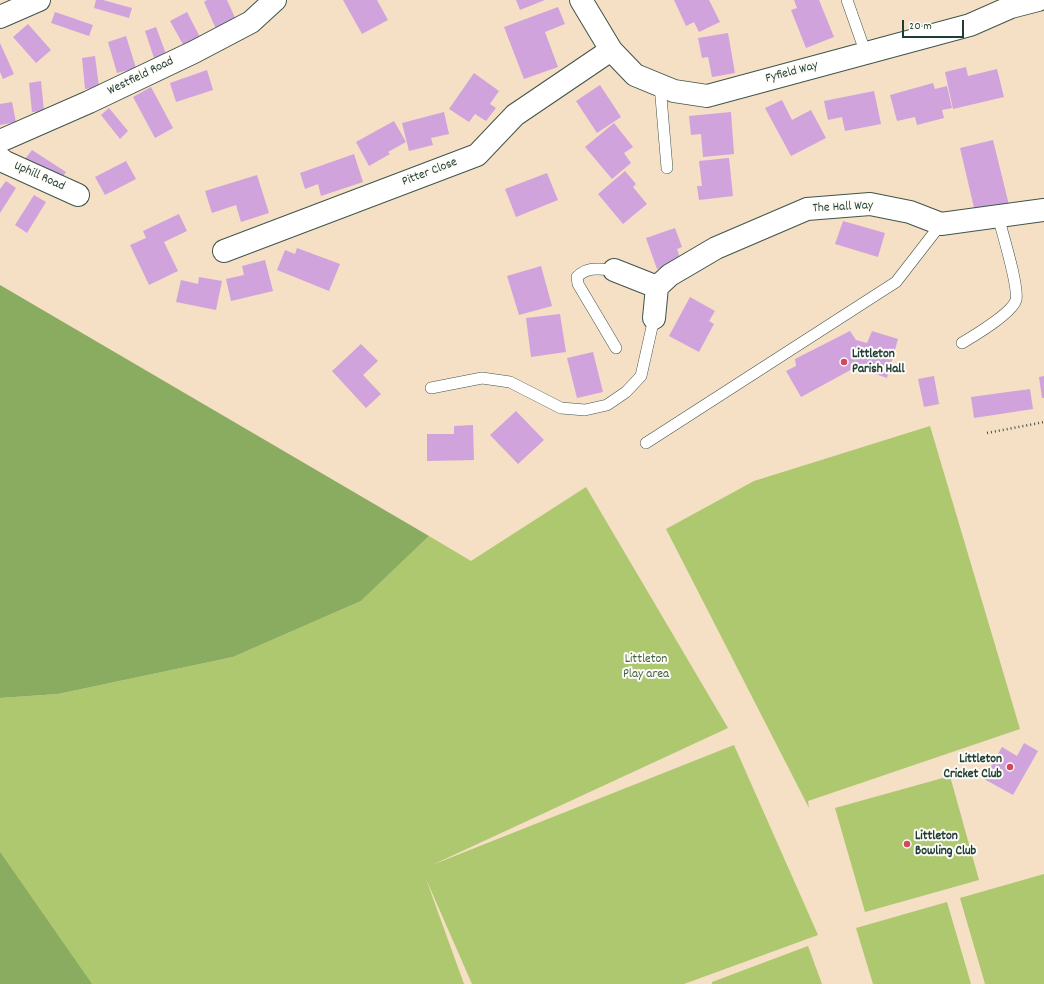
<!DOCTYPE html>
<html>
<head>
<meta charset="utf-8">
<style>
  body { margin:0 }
  #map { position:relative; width:1044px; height:984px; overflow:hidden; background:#f5dfc5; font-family:Dekko,sans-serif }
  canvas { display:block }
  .scale { position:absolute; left:902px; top:20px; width:62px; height:18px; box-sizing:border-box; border:2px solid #1f3d34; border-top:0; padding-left:5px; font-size:12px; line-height:14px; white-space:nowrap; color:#1f3d34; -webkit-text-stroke:3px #fdfcf7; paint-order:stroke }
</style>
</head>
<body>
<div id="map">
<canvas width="1044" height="984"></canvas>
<div class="scale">20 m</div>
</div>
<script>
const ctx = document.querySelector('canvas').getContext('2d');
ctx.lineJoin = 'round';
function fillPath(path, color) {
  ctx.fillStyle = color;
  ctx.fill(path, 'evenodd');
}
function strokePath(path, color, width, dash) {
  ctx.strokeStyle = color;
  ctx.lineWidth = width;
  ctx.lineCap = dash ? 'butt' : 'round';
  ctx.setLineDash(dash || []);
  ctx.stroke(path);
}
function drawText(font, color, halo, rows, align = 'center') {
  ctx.font = font + ' Dekko,sans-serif';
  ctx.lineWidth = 4;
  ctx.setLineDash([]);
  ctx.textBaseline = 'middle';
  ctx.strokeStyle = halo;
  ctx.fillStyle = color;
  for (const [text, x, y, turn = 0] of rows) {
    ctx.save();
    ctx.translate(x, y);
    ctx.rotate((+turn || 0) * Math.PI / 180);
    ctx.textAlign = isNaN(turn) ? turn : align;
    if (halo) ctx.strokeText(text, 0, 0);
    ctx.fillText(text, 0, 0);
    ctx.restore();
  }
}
const green = new Path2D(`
  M930 426 1020 729 808 801 809 808 666 529 754 481Z
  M586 487 728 728 432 865 734 745 818 935 684 984H472L426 879 464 984H0V698L58 694 233 657 361 601 429 536 471 561Z
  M950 776 979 880 865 912 835 808Z
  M1044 874V984H985L960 898Z
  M947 902 971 984H873L856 928Z
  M808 946 822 984H712V982Z`);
const forest = new Path2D(`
  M0 285 429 536 361 601 233 657 58 694 0 698Z
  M0 852 92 984H0Z`);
const building = new Path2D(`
  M96 0H103L132 8 129 18 94 8Z
  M207 0H227L237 22 217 31 204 2Z
  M343 0H377L388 20 362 34Z
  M516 0H545L520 10Z
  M674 0H709L720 22 699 32 694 22 686 26Z
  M794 0H819L834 37 806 48 791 10 797 8Z
  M558 7 565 24 545 32 558 67 524 79 504 27Z
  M55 12 93 25 89 36 51 23Z
  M187 12 201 39 185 48 170 21Z
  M28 24 51 50 36 63 13 37Z
  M156 27 166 54 154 58 145 31Z
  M728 33 735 73 712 77 708 57 702 58 698 38Z
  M126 36 136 68 117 73 108 42Z
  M0 43 14 74 3 79 0 72Z
  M95 56 99 87 85 89 82 58Z
  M966 67 968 76 997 69 1004 97 953 109 945 72Z
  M207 70 213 90 176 102 170 83Z
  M474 73 499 91 490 104 496 108 486 121 475 114 469 122 449 109Z
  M41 81 44 111 32 112 29 83Z
  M933 83 935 89 947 86 952 108 942 110 944 118 917 125 915 117 897 121 890 95Z
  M600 85 621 117 597 133 576 101Z
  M151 87 173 128 155 138 133 97Z
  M874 91 881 124 845 131 842 117 828 120 824 101Z
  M782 100 792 120 811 110 826 138 791 156 765 108Z
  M12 102 16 122 0 125V104Z
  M109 108 128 131 120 139 101 115Z
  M444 112 449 134 431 138 433 145 409 151 402 123Z
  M731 112 734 154 703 157 701 134 691 135 689 116Z
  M394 121 406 142 388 152 390 154 369 166 356 142Z
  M614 123 633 147 624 153 631 163 612 179 585 147Z
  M993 140 1009 205 975 212 960 148Z
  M32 150 66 172 59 182 25 159Z
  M354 154 363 182 321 196 318 184 305 189 300 173Z
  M729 158 733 196 699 200 697 186H702L699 161Z
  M126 161 136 179 105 195 95 177Z
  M625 171 636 184 633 187 647 204 623 224 598 194Z
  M547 173 558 200 516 217 505 189Z
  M257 175 269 213 241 222 236 205 212 213 205 191Z
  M6 181 16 188 0 213V189Z
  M34 195 46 202 27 233 15 225Z
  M179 214 187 231 164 242 178 271 149 285 130 245 146 238 143 231Z
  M843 221 885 233 878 257 835 244Z
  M675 228 682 247 677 249 681 261 657 269 646 238Z
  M297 248 340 264 329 291 277 270 285 250 295 254Z
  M265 260 273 291 231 301 226 279 244 275 242 266Z
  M541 266 552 306 519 315 507 276Z
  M199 277 222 281 216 310 176 302 181 280 198 284Z
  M690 297 715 311 709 321 714 324 699 352 669 336Z
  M560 314 566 352 531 357 526 318Z
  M850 331 856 340 867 343 872 331 898 339 887 378 856 367 801 397 786 371 796 366 795 359Z
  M361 344 378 361 363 375 381 394 366 408 332 371Z
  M593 352 603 392 577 398 567 358Z
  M934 376 939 404 924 407 918 379Z
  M1044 376V398H1042L1039 377Z
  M1030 389 1033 409 974 418 971 397Z
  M516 411 544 440 518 464 490 435Z
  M473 425 474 460 427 461V434H454V426Z
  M1024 743 1038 751 1013 795 984 779 1002 747 1017 756Z`);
const path = new Path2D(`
  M987 433 1044 422`);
const lane = new Path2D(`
  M847 0 866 54
  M660 85 667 168
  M614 270C600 269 588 266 577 277L578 284 616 348
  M962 343C974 336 1012 313 1016 300 1019 286 1002 232 998 216
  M431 388 482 378 510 382 561 408 585 410 607 405 626 392 641 376 654 318
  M646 443 896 282 941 224`);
const street = new Path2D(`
  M581 0 611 50 635 75 674 91 707 96 970 25 1011 7 1038 0
  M0 17 39 0
  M0 141 89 102 194 52 251 22 275 0
  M0 158 5 162 78 195
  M224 251 477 155 515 115 611 50
  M614 270 657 287
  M654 318 657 287 670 275 716 248 807 209 870 204 910 212 941 224 1044 210`);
const markers = [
  [844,362,4,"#d1495b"],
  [1010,767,4,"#d1495b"],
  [907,844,4,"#d1495b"]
];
const streetNames = [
  ["Fyfield Way",792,73,-15],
  ["Westfield Road",141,77,-26],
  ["Pitter Close",430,173,-21],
  ["Uphill Road",39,177,24],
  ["The Hall Way",843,208,-3]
];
const poiNames = [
  ["Littleton",852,355],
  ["Parish Hall",852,370],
  ["Littleton",1002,760,"right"],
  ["Cricket Club",1002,775,"right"],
  ["Littleton",915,837],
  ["Bowling Club",915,852]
];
const parkNames = [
  ["Littleton",646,660],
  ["Play area",646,675]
];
fillPath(green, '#adc86e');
fillPath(forest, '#8aac61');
fillPath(building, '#d0a3dd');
strokePath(lane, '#3f554a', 12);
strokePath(street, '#3f554a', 24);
strokePath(path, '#3f554a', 2.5, [1, 3]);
strokePath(lane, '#fff', 11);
strokePath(street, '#fff', 22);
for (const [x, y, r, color] of markers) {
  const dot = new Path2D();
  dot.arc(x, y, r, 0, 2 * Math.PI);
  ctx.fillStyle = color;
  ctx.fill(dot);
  strokePath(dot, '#fdfcf7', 1.5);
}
drawText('13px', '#1f3d34', '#fdfcf7', streetNames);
drawText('bold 13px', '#1f3d34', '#fdfcf7', poiNames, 'left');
drawText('13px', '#426042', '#fdfcf7', parkNames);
</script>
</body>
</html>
